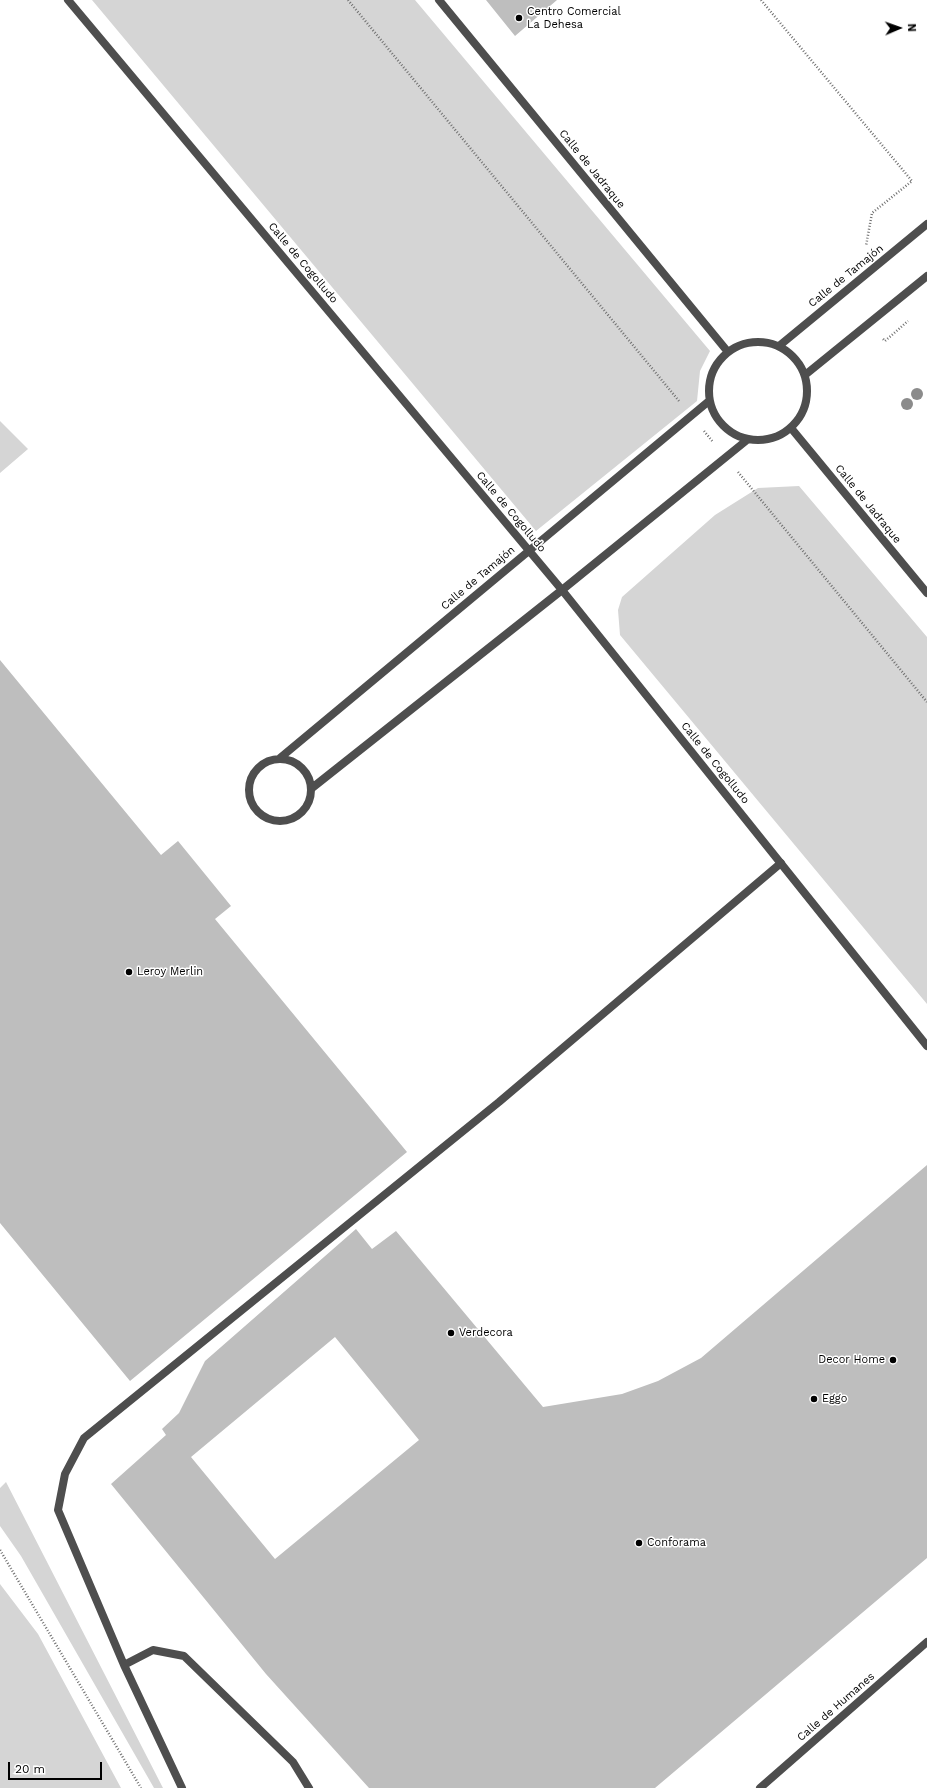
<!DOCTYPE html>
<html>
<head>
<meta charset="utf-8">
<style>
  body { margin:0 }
  #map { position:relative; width:927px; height:1788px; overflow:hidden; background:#fff; font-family:"Work Sans",sans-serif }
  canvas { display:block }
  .north { position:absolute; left:879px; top:8px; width:40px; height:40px; -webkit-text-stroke:3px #fff; paint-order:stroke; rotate:88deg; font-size:11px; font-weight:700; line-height:16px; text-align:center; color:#000 }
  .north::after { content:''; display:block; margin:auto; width:14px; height:18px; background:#000; clip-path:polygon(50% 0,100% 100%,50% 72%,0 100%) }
  .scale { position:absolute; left:8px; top:1762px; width:94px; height:18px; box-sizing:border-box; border:2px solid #000; border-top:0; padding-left:5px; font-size:12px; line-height:14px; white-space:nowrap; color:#000; -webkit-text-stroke:3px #fff; paint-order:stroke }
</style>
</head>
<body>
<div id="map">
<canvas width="927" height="1788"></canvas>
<div class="north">N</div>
<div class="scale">20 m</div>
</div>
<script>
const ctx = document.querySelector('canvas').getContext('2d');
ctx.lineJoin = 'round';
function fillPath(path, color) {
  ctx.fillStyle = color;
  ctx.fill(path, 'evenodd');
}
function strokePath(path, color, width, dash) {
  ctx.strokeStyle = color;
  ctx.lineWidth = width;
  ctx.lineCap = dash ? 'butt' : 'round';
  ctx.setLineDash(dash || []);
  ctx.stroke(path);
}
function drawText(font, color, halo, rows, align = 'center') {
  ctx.font = font + ' "Work Sans",sans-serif';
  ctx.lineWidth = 3;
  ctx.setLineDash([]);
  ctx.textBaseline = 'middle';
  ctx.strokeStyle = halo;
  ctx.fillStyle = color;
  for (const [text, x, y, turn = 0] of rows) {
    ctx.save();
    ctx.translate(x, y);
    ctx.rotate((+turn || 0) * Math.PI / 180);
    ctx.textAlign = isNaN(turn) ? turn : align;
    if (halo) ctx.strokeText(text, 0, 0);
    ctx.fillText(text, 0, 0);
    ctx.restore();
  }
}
const green = new Path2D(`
  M92 0H415L710 351 700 371 697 401 536 531Z
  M0 421 28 449 0 473Z
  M799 486 927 637V1004L620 635 618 610 622 597 715 515 758 488Z
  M6 1482 163 1788H154L21 1556 0 1526V1488Z
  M0 1584 38 1634 121 1788H0Z`);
const building = new Path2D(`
  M486 0H557L515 36Z
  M0 660 161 855 178 841 231 906 215 919 407 1152 130 1381 0 1223Z
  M927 1165V1558L655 1788H369L266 1674 111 1484 166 1435 162 1429 179 1413 205 1361 356 1229 372 1249 396 1231 543 1407 622 1394 658 1381 701 1358ZM335 1337 419 1440 275 1559 191 1457Z`);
const path = new Path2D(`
  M348 0 679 401
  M761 0 912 181 872 213 866 246
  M883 339 885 341 908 321
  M704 431 713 442
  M738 472 927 702
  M0 1550 141 1788`);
const lane = new Path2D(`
  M124 1665 153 1650 184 1656 293 1762 309 1788
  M182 1788 124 1665 58 1510 65 1474 84 1438 499 1102 781 863`);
const street = new Path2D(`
  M68 0 562 590 927 1046
  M439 0 728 352
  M709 391a49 49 0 1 1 98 0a49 49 0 1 1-98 0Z
  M779 346 927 224
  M805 375 927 276
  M791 428 927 593
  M280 758 709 401
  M249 790a31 31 0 1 1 62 0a31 31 0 1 1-62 0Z
  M312 788 562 590 747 440
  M760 1788 927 1642`);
const trees = [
  [917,394],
  [907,404]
];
const markers = [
  [519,18,4,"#000"],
  [129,972,4,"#000"],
  [451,1333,4,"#000"],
  [893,1360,4,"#000"],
  [814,1399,4,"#000"],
  [639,1543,4,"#000"]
];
const poiNames = [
  ["Centro Comercial",527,12],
  ["La Dehesa",527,25],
  ["Leroy Merlin",137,972],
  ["Verdecora",459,1333],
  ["Decor Home",885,1360,"right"],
  ["Eggo",822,1399],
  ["Conforama",647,1543]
];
const streetNames = [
  ["Calle de Jadraque",592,169,51],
  ["Calle de Cogolludo",303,263,50],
  ["Calle de Tamajón",846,276,-39],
  ["Calle de Jadraque",868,504,51],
  ["Calle de Cogolludo",511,512,50],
  ["Calle de Tamajón",478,578,-40],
  ["Calle de Cogolludo",715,763,51],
  ["Calle de Humanes",836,1707,-41]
];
fillPath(green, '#d5d5d5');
fillPath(building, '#bebebe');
strokePath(path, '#707070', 2.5, [1, 2]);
strokePath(lane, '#4e4e4e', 8);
strokePath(street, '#4e4e4e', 8);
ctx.fillStyle = '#8b8b8b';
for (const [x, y] of trees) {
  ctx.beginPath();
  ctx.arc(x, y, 6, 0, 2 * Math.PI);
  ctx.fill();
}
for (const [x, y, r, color] of markers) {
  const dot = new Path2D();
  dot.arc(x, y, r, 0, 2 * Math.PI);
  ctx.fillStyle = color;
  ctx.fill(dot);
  strokePath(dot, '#fff', 1.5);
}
drawText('11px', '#000', '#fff', poiNames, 'left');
drawText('11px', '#000', '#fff', streetNames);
</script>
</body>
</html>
